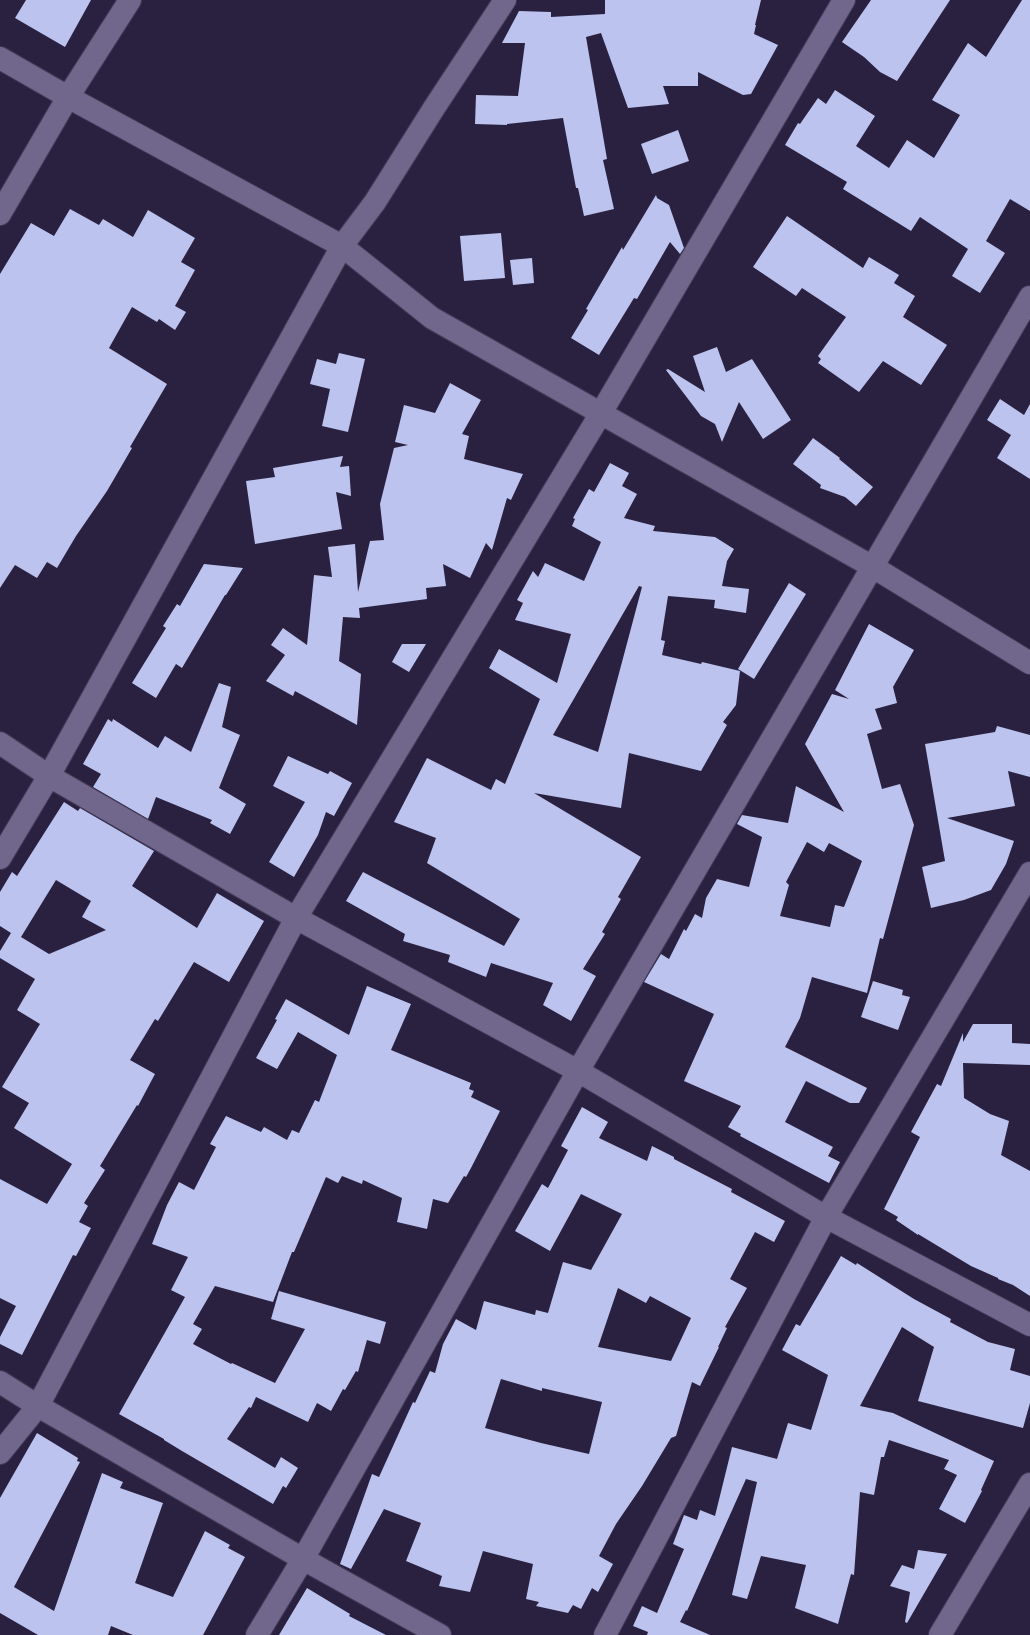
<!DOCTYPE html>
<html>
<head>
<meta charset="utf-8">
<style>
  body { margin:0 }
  canvas { display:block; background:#2a2040 }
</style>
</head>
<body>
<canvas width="1030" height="1635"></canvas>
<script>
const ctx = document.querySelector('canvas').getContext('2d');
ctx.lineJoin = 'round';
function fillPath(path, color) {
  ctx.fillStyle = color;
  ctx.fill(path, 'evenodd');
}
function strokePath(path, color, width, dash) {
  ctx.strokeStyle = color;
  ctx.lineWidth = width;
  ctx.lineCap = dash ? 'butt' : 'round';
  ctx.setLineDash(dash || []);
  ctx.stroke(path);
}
const building = new Path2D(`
  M26 0H91L65 47 15 18Z
  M605 0H761L755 25H756L754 34 778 45 751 94 743 95 698 72V86H663L669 104 628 108 601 33 586 37 607 159 603 160 614 209 584 216 578 188H576L563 118 507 124V125L475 124 476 95 518 96 525 43H502L519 11 551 12V17L605 14Z
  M871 0H950L897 81 880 72 864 57 842 42Z
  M1022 0H1030V211L1010 199 986 241 1005 253 980 293 952 276 968 249 920 217 911 231 843 189 847 182 785 145 798 123 800 124 818 98 826 104 835 90 875 116 856 146 889 168 907 140 934 158 960 115 932 100 968 43 986 57Z
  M678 130 689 161 652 174 641 144Z
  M656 195 657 198 669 205 684 248 680 254 670 242 637 299 634 298 599 355 571 338 588 310 586 309 622 247 623 250Z
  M70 209 99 225 103 219 133 237 148 210 195 238 181 262 195 270 175 306 186 312 175 330 159 319 157 322 132 307 109 348 167 384 130 447 132 448 107 491 76 536 57 568 47 562 37 578 15 565 0 588V274L31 223 54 236Z
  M787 216 863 268 869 257 899 275 894 283 915 296 903 317 947 345 921 385 883 361 859 392 818 363 821 359 818 356 846 317 802 288 796 296 753 267Z
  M501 233 505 278 464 281 460 236Z
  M532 258 534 283 513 285 510 260Z
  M717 347 726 372 752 359 791 420 763 439 739 402 722 442 715 424 701 416 666 370 668 369 705 392 693 356Z
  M339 353 365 359 348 432 322 426 330 389 310 384 317 359 336 364Z
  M450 383 481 400 462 434 469 436 464 459 523 474 511 500 507 498 492 550 486 543 470 578 443 564 446 586 426 588 427 599 359 608 360 618 343 617 339 661 361 674 357 725 295 691 293 696 266 681 285 655 271 645 283 628 307 645 314 575 332 577 328 547 355 544 358 592 370 541 384 540 380 504 394 448 408 445 395 442 404 405 435 413Z
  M1000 399 1024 415 1030 404V479L997 458 1011 435 987 420Z
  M813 438 840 458 839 459 873 487 856 506 845 497 820 488 821 485 793 464Z
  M343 456 340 467 349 466 351 496 336 492 342 529 255 544 246 481 275 477 273 468Z
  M610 463 629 473 622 486 637 494 624 518 655 526 653 531 715 537 734 549 727 561 722 586 749 589 746 613 714 608 715 600 668 596 661 640 665 641 662 655 701 664 702 662 740 671 736 705 723 722 727 725 701 771 629 753 621 808 534 793 641 857 618 897 621 899 602 932 605 934 583 969 596 976 571 1021 543 1005 553 983 491 963 486 977 448 962 450 955 403 941 405 934 346 901 363 872 504 946 520 919 427 863 436 838 394 822 427 758 491 790 496 779 505 784 540 699 489 668 499 649 557 683 571 634 515 620 523 603 517 600 533 571 538 577 545 563 584 581 601 542 572 526 575 519 573 518 589 489 594 492ZM639 586 642 587 598 752 553 735Z
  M204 564 243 568 226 595H225L182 668 176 664 156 698 132 683 166 628 163 626 177 604 180 606Z
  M789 583 806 594 754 679 738 669Z
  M869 624 914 650 893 687 897 703 875 709 882 729 867 734 882 789 900 784 914 825 883 939 880 938 867 993 812 977 800 1018 785 1047 867 1088 859 1103H850L806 1081 785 1122 833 1147 828 1156 840 1162 829 1183 740 1136 741 1134 728 1127 741 1106 684 1081 714 1014 644 982 661 954 669 959 684 929 686 931 695 914 702 918 706 898 717 879 749 887 762 837 737 824 742 815 788 823 796 786 844 812 805 744 832 694 849 699 835 690ZM807 842 824 852 829 843 862 861 844 907 835 905 830 927 780 916 789 885 786 882Z
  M402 644H426L409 672 392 662Z
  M219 683 231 687 222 727 240 735 219 788 246 804 230 834 210 823 212 820 156 797 148 819 93 787 101 774 83 764 108 719 112 722 113 719 158 748 165 736 191 752Z
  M997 726 1030 735V777L1008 771 1015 806 947 818 1014 841 1006 864 991 890 964 900 931 908 922 867 945 861 925 744 995 732Z
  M288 756 328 774 330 771 352 783 334 816 326 812 318 835 294 877 269 862 305 802 273 786Z
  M64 802 78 811 80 808 154 851 132 886 197 928 217 893 264 921 229 982 194 962 158 1021 155 1019 130 1060 155 1074 138 1106 137 1105 100 1166 105 1170 84 1203 88 1206 79 1222 91 1228 76 1256 73 1255 22 1355 0 1344V1337L16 1306 0 1298V1179L47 1204 72 1164 14 1128 29 1103 2 1087 40 1024 17 1010 35 979 0 958V951L11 933 0 926V892L12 872 17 876ZM56 880 91 901 82 917 106 930 49 954 21 937Z
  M873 981 903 990 902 995 910 997 898 1030 861 1017Z
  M367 986 411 1004 391 1050 471 1083 469 1089 474 1091 471 1097 500 1111 471 1168 466 1177 464 1176 448 1203 433 1199 427 1229 397 1222 402 1198 363 1180 362 1184 342 1176 338 1183 326 1177 294 1252H292L273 1302 215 1286 193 1324 202 1329 193 1344 231 1364 232 1363 275 1383 305 1329 271 1319 279 1291 386 1322 380 1344 367 1340 358 1372 356 1371 345 1390 343 1389 331 1411 317 1403 308 1422 256 1397 251 1408 249 1407 227 1439 275 1468 281 1457 298 1468 286 1488 283 1486 273 1504 182 1451 164 1440V1439L119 1414 185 1297 171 1290 188 1257 152 1244 167 1205 179 1182 194 1190 216 1147 210 1144 226 1116 261 1132 264 1127 287 1140 292 1130 299 1133 315 1100 319 1102 337 1055 298 1032 277 1069 256 1058 277 1020 275 1019 286 999 349 1035Z
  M973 1024H1012V1043L1030 1044V1065L963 1063 964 1098 990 1114 1009 1121 1001 1155 1030 1171V1296L1013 1285 998 1279V1278L971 1266 918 1234V1235L896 1220 898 1217 884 1209 920 1137 911 1132 937 1084 941 1086 963 1033V1042Z
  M582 1107 608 1122 599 1138 647 1161 652 1146 674 1157V1159L732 1189 731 1192 785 1221 774 1242 755 1232 730 1279 747 1288 725 1327 727 1328 718 1347H719L700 1386 692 1382 676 1436 671 1438 642 1486 616 1524 599 1556 613 1564 598 1592 592 1588 581 1609 573 1605 568 1613 536 1606 539 1602 526 1599 533 1564 483 1551 470 1592 439 1586 442 1576 406 1561 421 1523 384 1509 351 1569 340 1564 372 1474 379 1477 413 1402 415 1403 430 1371 435 1373 443 1344 456 1319 476 1330 484 1301 535 1315 536 1310 548 1313 563 1262 591 1270 622 1214 581 1194 550 1251 515 1231 542 1184 548 1188 568 1150 561 1146ZM618 1288 646 1303 650 1296 691 1318 671 1361 598 1347ZM501 1379 542 1391V1388L602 1402 589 1454 541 1443 485 1428Z
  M841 1256 856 1265 857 1263 914 1299 951 1319 950 1322 988 1342 1015 1349 1010 1370 1030 1376V1403L1023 1428 918 1401 934 1347 902 1327 860 1406 893 1413 994 1461 981 1490 982 1491 965 1523 939 1509 957 1475 944 1469 949 1460 889 1440 884 1457H881L874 1495 860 1492 854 1575 851 1574 838 1624 795 1608 806 1565 761 1556 747 1599 732 1595 757 1482 746 1479 687 1611 686 1610 680 1622 710 1635H647L648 1632 633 1626 642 1606 657 1613 684 1549 673 1544 684 1515 697 1520 700 1510 715 1516 732 1447 777 1459 788 1423 811 1430 828 1375 782 1350 796 1324 800 1326Z
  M37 1433 78 1458 77 1461 80 1462 14 1587 54 1611 102 1473 123 1482 120 1488 163 1503 135 1583 173 1597 205 1531 230 1545 228 1548 245 1557 203 1635H133L111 1626 108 1635H38L0 1613V1498Z
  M918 1550 947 1554 907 1623 905 1622 910 1592 890 1586 902 1565 914 1569Z
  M307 1588 350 1614 349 1616 386 1635H279Z`);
const minor = new Path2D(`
  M0 58 68 97 342 246 432 318 873 567 1030 663
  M0 214 68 97 130 0
  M0 743 49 776 296 918 578 1071 826 1217 1030 1325
  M0 858 49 776 342 246 375 202 434 108 505 0
  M0 1382 38 1406 303 1559 440 1635
  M0 1453 38 1406 296 918 601 413 844 0
  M257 1635 303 1559 578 1071 1030 297
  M605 1635 826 1217 1030 873
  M940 1635 1030 1484`);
fillPath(building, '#bbc3ee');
strokePath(minor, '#433a56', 24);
strokePath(minor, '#71678d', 22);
</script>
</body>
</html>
